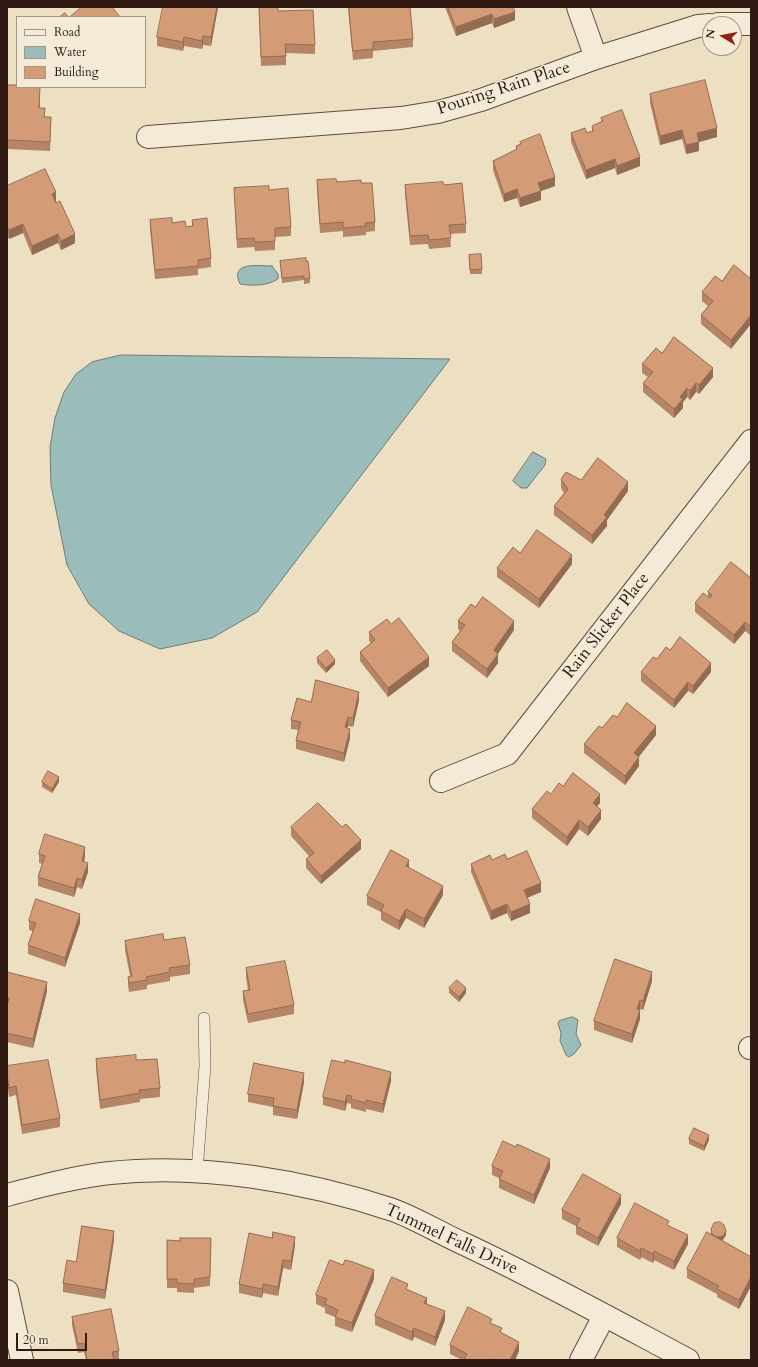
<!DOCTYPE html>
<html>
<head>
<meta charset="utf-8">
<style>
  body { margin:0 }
  #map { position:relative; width:758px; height:1367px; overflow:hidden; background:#ecdfc2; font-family:Cardo,serif }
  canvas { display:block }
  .frame { position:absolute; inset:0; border:8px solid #301a12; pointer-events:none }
  .legend { position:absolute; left:16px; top:16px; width:130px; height:72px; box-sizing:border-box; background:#f3ead7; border:1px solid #a59788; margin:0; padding:5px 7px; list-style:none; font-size:12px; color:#301a12 }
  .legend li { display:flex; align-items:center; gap:8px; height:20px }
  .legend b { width:20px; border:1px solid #a59788 }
  .north { position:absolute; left:702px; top:16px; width:40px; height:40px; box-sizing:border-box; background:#f3ead7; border:1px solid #a59788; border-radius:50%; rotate:280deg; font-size:11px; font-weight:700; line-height:16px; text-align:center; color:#301a12 }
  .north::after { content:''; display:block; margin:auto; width:14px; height:18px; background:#8f2418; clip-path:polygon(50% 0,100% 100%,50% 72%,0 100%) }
  .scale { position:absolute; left:16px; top:1333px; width:71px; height:18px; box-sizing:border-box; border:2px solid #301a12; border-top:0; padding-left:5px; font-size:12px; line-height:14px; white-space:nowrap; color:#301a12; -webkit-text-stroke:3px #f3ead7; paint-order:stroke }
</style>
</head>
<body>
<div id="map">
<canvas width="758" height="1367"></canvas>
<div class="frame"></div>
<ul class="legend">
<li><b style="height:5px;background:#f3ead7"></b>Road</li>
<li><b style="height:11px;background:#9abcba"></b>Water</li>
<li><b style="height:11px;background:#d39b76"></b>Building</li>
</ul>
<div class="north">N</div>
<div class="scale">20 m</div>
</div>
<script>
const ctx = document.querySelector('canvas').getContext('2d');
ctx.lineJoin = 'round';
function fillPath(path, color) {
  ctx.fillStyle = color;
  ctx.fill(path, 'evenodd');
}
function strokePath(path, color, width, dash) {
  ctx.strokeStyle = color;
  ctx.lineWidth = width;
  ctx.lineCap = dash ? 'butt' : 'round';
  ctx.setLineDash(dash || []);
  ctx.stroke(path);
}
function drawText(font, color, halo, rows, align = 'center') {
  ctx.font = font + ' Cardo,serif';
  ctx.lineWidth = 3;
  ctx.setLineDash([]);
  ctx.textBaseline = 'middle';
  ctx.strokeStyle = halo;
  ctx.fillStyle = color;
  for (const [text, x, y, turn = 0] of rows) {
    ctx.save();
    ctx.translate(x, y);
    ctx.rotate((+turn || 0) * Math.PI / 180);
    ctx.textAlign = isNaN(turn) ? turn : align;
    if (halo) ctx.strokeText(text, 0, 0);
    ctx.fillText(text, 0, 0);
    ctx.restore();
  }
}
const water = new Path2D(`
  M272 266 278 274V279C267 286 252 286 240 284 229 261 258 266 272 266Z
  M121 355 450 359 257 612 212 638 160 649 119 631 89 604 67 565 51 485 50 447 55 418 64 392 76 374 92 362Z
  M533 452 546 459 545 465 527 488H521L513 481Z
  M573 1017 578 1020 576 1034 581 1045 574 1054 569 1057 566 1055 560 1041 561 1033 558 1024 559 1021Z`);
const service = new Path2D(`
  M197 1171 205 1066 204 1018`);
const minor = new Path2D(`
  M578 7 596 58
  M718 24H751
  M148 137 401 118 438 112 481 100 596 58 698 26 710 25
  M441 781 507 754 751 441
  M750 1048H751
  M7 1195C41 1186 75 1177 110 1173 201 1163 306 1181 393 1210 415 1218 440 1233 462 1243 539 1279 613 1320 688 1360
  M7 1291 22 1360
  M581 1360 604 1316`);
const wall = new Path2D(`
  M218 7 211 46 203 45 202 49 184 46 183 51 157 46V37Z
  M348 7H410L413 39V47L373 51V58L353 60Z
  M445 7H513L515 20 494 28 492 23 456 36Z
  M259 8 278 11 315 45V54L286 53V65L261 66Z
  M7 85 40 95V108L51 126 50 151 7 149Z
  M650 94 717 137 699 142V151L686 154 682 139 660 145 650 103Z
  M601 118 640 166 617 175 615 168 586 179 571 142V133H587L592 131V126L601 122Z
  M751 126V137L750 136V127Z
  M520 142 555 186 541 191V200L520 207 517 198 504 202 493 170V161L516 150V146L520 144Z
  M317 180 361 183 375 222V231L366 232V235L343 237V231L320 233 317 189Z
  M405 185H444L466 224V233L450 234 451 247 429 249 428 244 410 245 405 194Z
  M7 186 56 201 75 243 61 250 58 243 32 255 23 233 9 239 7 235Z
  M234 188 269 190 291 227V236L275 237V250L255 251 254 247 237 248Z
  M150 220 172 223 186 227 192 226V220L211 258V267L198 269V275L155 279 150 229Z
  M469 255 482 269V274H470Z
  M280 261H306L310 278V283L304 284V280L282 283Z
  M734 265 731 349 701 324V315L708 306 702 301V292L722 281Z
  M662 353 713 377 699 394 696 392 690 400 687 397 683 402V408L674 418 643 392V383L648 377 642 373V364Z
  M561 479 581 480 628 491 607 520V526L592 544 554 515V506L564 493 561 488Z
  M520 553 572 564 539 608 497 577V568Z
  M751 578V633L750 635 745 631 734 644 695 612V603L708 597V592Z
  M475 607 514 630 498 654V663L487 678 452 651V642L460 631 458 629V621Z
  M391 624 429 666 388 697 360 661V652L371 643 369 641V632Z
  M670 650 711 672 693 694 688 691 674 708 641 681V672L657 659Z
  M317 658 335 664 326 673 317 663Z
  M359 700 353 727 348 726 347 728 350 738 344 762 296 749V740L298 730 291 729V720L311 702Z
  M617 717 656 735 639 757V766L625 785 584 753V744L602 728Z
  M42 782H59L52 793 42 787Z
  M563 786 600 803 597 806 601 819 588 836 579 829 567 846 532 818V809L551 794Z
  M291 827 361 849 321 884 306 868V859L309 856 291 836Z
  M39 854 85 856 84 862 88 872 82 889 77 887 74 897 38 886V877L42 864 39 863Z
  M507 859 541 892 527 898 530 913 511 921 507 913 491 920 471 872V864L492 860Z
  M409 868 443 895 424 928 406 918 399 930 381 920V912L367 905V896Z
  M29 921 80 923 65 967 28 954V945L33 931 29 930Z
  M164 940 190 965V974L170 977V981L147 985V989L129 992 128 986V977L130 976 125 950V941Z
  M246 968 294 1005V1014L248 1023 243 1000V991L248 990 246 977Z
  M7 972 47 991 33 1048 7 1042Z
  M652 981 643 1010 640 1009V1019L632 1043 594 1030V1021Z
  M449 988 466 993 459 1002 449 993Z
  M96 1059 136 1060 160 1088V1097L140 1099V1102L100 1109 96 1068Z
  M7 1066 60 1118V1127L22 1134 16 1095 9 1097 7 1082Z
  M391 1081 383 1113 366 1109V1112L351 1108V1104L347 1103 345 1111 323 1105V1097Z
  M304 1082 297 1119 273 1115V1107L248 1102V1094Z
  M689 1139 709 1140 704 1151 689 1144Z
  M492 1166 550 1168 534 1204 499 1188V1178L492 1175Z
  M621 1204 598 1246 576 1234V1226L562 1219V1210Z
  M669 1226 688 1244 674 1270 654 1260 653 1263 641 1257 640 1260 617 1247V1238Z
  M711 1229 726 1235 722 1240 751 1257V1286L739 1309 717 1297V1294L687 1278V1269L711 1234Z
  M211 1238 210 1286 194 1288V1293L177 1292V1288H167V1240L180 1241Z
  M114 1240 105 1299 63 1292V1283L76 1262Z
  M295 1245 291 1270 283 1268 278 1296 263 1293 262 1298 239 1293V1284Z
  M374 1279 352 1332 335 1326V1317L325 1313V1308L316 1304V1295Z
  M408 1290 427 1304 445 1320 435 1346 414 1337 412 1341 375 1325V1316Z
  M72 1317 119 1351V1360H86L84 1352 78 1353 72 1325Z
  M492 1324 519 1351 515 1360H462L450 1354V1345Z`);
const shadedWall = new Path2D(`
  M217 7H218L211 46V37Z
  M515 12V20L494 28V19Z
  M492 14V23L456 36V27Z
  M203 36V45L202 49V41Z
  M184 37V46L183 51V42Z
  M717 128V137L699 142V151L686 154V145L697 133Z
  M682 130V139L660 145V136Z
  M640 157V166L617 175V166Z
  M615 159V168L586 179V170Z
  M555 177V186L541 191V200L520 207V198L538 183Z
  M517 189V198L504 202V194Z
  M56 192V201L52 203V194Z
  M23 224V233L9 239V230Z
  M58 234V243L32 255V246Z
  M75 234V243L61 250V241Z
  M751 315V324L731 349V340Z
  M713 368V377L699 394V385Z
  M696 383V392L690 400V391Z
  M687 388V397L683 402V408L674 418V409L680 397Z
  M628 482V491L607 520V526L592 544V535L604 515Z
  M572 555V564L539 608V599Z
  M514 621V630L494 659V650Z
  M745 622V631L734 644V635Z
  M751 624V633L750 635V626Z
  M498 654V663L487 678V669Z
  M429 657V666L388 697V688Z
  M335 660V664L326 673V668Z
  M711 663V672L693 694V686Z
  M688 682V691L674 708V700Z
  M359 692V700L353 727V718Z
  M348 717V726L345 736V727Z
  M656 726V735L634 762V753Z
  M350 729V738L344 762V753Z
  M639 757V766L625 785V776Z
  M59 777V782L52 793V789Z
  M600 794V803L593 812V803Z
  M601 810V819L588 836V827Z
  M579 820V829L567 846V837Z
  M361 840V849L321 884V876Z
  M85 847V856L82 870V861Z
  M409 860V869L406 866Z
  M88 863V872L82 889V880Z
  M77 878V887L74 897V888Z
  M541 883V892L524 899V890Z
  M443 886V895L424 928V919Z
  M507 904V913L491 920V911Z
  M530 904V913L511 921V912Z
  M406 909V918L399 930V921Z
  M80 914V923L65 967V958Z
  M652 972V981L643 1010V1001Z
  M47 982V991L33 1048V1039Z
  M466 988V993L459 1002V997Z
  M640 1000V1009L637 1018V1009Z
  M640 1010V1019L632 1043V1034Z
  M391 1072V1081L383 1113V1104Z
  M304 1073V1082L297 1119V1110Z
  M347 1095V1103L345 1111V1102Z
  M709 1135V1140L704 1151V1146Z
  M550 1159V1168L534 1204V1195Z
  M621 1195V1204L598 1246V1238Z
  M114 1231V1240L105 1299V1290Z
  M726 1231V1235L723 1240 717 1242V1237Z
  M688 1235V1244L674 1270V1261Z
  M295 1237V1245L291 1270V1261Z
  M641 1248V1257L640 1260V1251Z
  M654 1251V1260L653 1263V1254Z
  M283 1260V1268L278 1296V1287Z
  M374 1270V1279L352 1332V1323Z
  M751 1277V1286L739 1309V1300Z
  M263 1284V1293L262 1298V1289Z
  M427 1298V1307L424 1303Z
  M445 1311V1320L435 1346V1337Z
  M414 1328V1337L412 1341V1332Z
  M519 1342V1351L515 1360H510Z`);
const building = new Path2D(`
  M82 7H112L120 17H70Z
  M163 7H217L211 37 203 36 202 41 184 37 183 42 157 37Z
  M278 7V11L313 10 315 45 285 44 286 56 261 57 259 8Z
  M349 7H410L413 39 373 42V49L353 51Z
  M448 7H513L515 12 494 19 492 14 456 27Z
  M65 13 68 17H60Z
  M705 80 717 128 697 133 699 142 686 145 682 130 660 136 650 94Z
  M7 85H17V87H40L39 108H45L44 117H51L50 142 7 140Z
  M622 110 640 157 617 166 615 159 586 170 571 133 585 128 587 133 593 131 592 126 603 121 601 118Z
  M540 134 555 177 538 183 541 191 520 198 517 189 504 194 493 161 517 149 516 146 521 144 520 142Z
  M45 169 56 192 52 194 56 203 60 201 75 234 61 241 58 234 32 246 23 224 9 230 7 226V206H8L7 205V186Z
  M336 179 337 182 361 180V183H372L375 222 365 223 366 226 343 228V222L320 224 317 180Z
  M443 182 444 185 462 183 466 224 449 225 451 238 429 240 428 235 410 236 405 185Z
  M269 186V190L288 188 291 227 275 228V241L255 242 254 238 237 239 234 188Z
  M172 218V223L185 221 186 227 193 226 192 220 207 218 211 258 198 260V266L155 270 150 220Z
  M481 254 482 269 470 270 469 255Z
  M306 258V261H308L310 278 304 279V276L282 278 280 261Z
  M734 265 751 279V315L731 340 701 315 713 301 702 292 715 276 722 281Z
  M674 337 713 368 699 385 696 383 690 391 687 388 680 397 683 399 674 409 643 383 653 372 642 364 656 348 662 353Z
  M598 458 628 482 604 515 607 517 592 535 554 506 568 489 561 479 566 472 581 480Z
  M537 530 572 555 539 599 497 568 513 547 520 553Z
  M731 562 751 578V624L750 626 745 622 734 635 695 603 703 593 710 598 712 595 708 592Z
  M483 597 514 621 494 650 498 654 487 669 452 642 465 625 458 621 471 604 475 607Z
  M399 618 429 657 388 688 360 652 375 640 369 632 387 619 391 624Z
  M680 637 711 663 693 686 688 682 674 700 641 672 653 657 657 659 666 647 670 650Z
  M327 650 335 660 326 668 317 658Z
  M316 680 359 692 353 718 348 717 345 727 350 729 344 753 296 740 301 722 291 720 297 698 311 702Z
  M627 703 656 726 634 753 639 757 625 776 584 744 599 726 602 728 613 715 617 717Z
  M48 771 59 777 52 789 42 782Z
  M573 773 600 794 593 803 601 810 588 827 579 820 567 837 532 809 547 791 551 794 559 783 563 786Z
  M318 803 342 827 346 824 361 840 321 876 306 859 314 853 291 827Z
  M45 834 85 847 82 861 88 863 82 880 77 878 74 888 38 877 45 856 39 854Z
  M391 850 409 860 406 866 443 886 424 919 406 909 399 921 381 911 384 905 367 896Z
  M527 851 541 883 524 890 530 904 511 912 507 904 491 911 471 864 490 855 492 860 505 854 507 859Z
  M36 899 80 914 65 958 28 945 36 923 29 921Z
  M163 934 164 940 185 937 190 965 169 968 170 972 146 977 147 980 129 983 128 977 132 976 125 941Z
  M615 959 652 972 643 1001 640 1000 637 1009 640 1010 632 1034 594 1021Z
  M285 961 294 1005 248 1014 243 991 250 990 246 968Z
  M7 972 47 982 33 1039 7 1033V1006L9 998 7 997Z
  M457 980 466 988 459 997 449 988Z
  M136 1055V1060L157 1059 160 1088 139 1090 140 1093 100 1100 96 1059Z
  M48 1060 60 1118 22 1125 16 1086 9 1088 7 1073V1066Z
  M332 1060 345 1063V1060L391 1072 383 1104 366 1100V1103L351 1099 352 1096 347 1095 345 1102 323 1097Z
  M254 1063 304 1073 297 1110 273 1106 274 1098 248 1094Z
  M694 1128 709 1135 704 1146 689 1139Z
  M503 1141 516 1147 517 1144 550 1159 534 1195 499 1179 503 1171 492 1166Z
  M583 1174 621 1195 598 1238 576 1226 580 1219 562 1210Z
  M635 1203 669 1221 667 1225 688 1235 674 1261 654 1251 653 1254 641 1248 640 1251 617 1238Z
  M720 1222 724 1225 726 1231 723 1236 717 1237 712 1234 711 1229 714 1223Z
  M82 1226 114 1231 105 1290 63 1283 67 1260 76 1262Z
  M273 1232 295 1237 291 1261 283 1260 278 1287 263 1284 262 1289 239 1284 249 1233 272 1238Z
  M707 1232 751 1257V1277L739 1300 717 1289 719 1286 687 1269Z
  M180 1238H211L210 1277 194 1279V1284L177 1283V1279H167V1240L180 1241Z
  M330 1260 343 1265 345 1260 353 1262 374 1270 352 1323 335 1317 338 1310 325 1304 327 1299 316 1295Z
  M392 1277 408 1284 406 1289 427 1298 424 1303 445 1311 435 1337 414 1328 412 1332 375 1316Z
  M468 1307 492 1319 490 1323 502 1328 500 1332 519 1342 510 1360H492L489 1359V1360H464L467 1354 450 1345Z
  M111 1309 119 1351 112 1352 114 1360H87L84 1343 78 1344 72 1317Z`);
const streetNames = [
  ["Pouring Rain Place",504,89,-18],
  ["Rain Slicker Place",607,626,-52],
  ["Tummel Falls Drive",451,1240,25]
];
fillPath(water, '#9abcba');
strokePath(water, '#707b77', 1);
strokePath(service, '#5f4b3e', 12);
strokePath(minor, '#5f4b3e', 24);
strokePath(service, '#f3ead7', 11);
strokePath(minor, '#f3ead7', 22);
fillPath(wall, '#b58565');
fillPath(shadedWall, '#946c53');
fillPath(building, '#d39b76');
strokePath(building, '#946c53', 1);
drawText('17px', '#301a12', '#f3ead7', streetNames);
</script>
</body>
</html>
